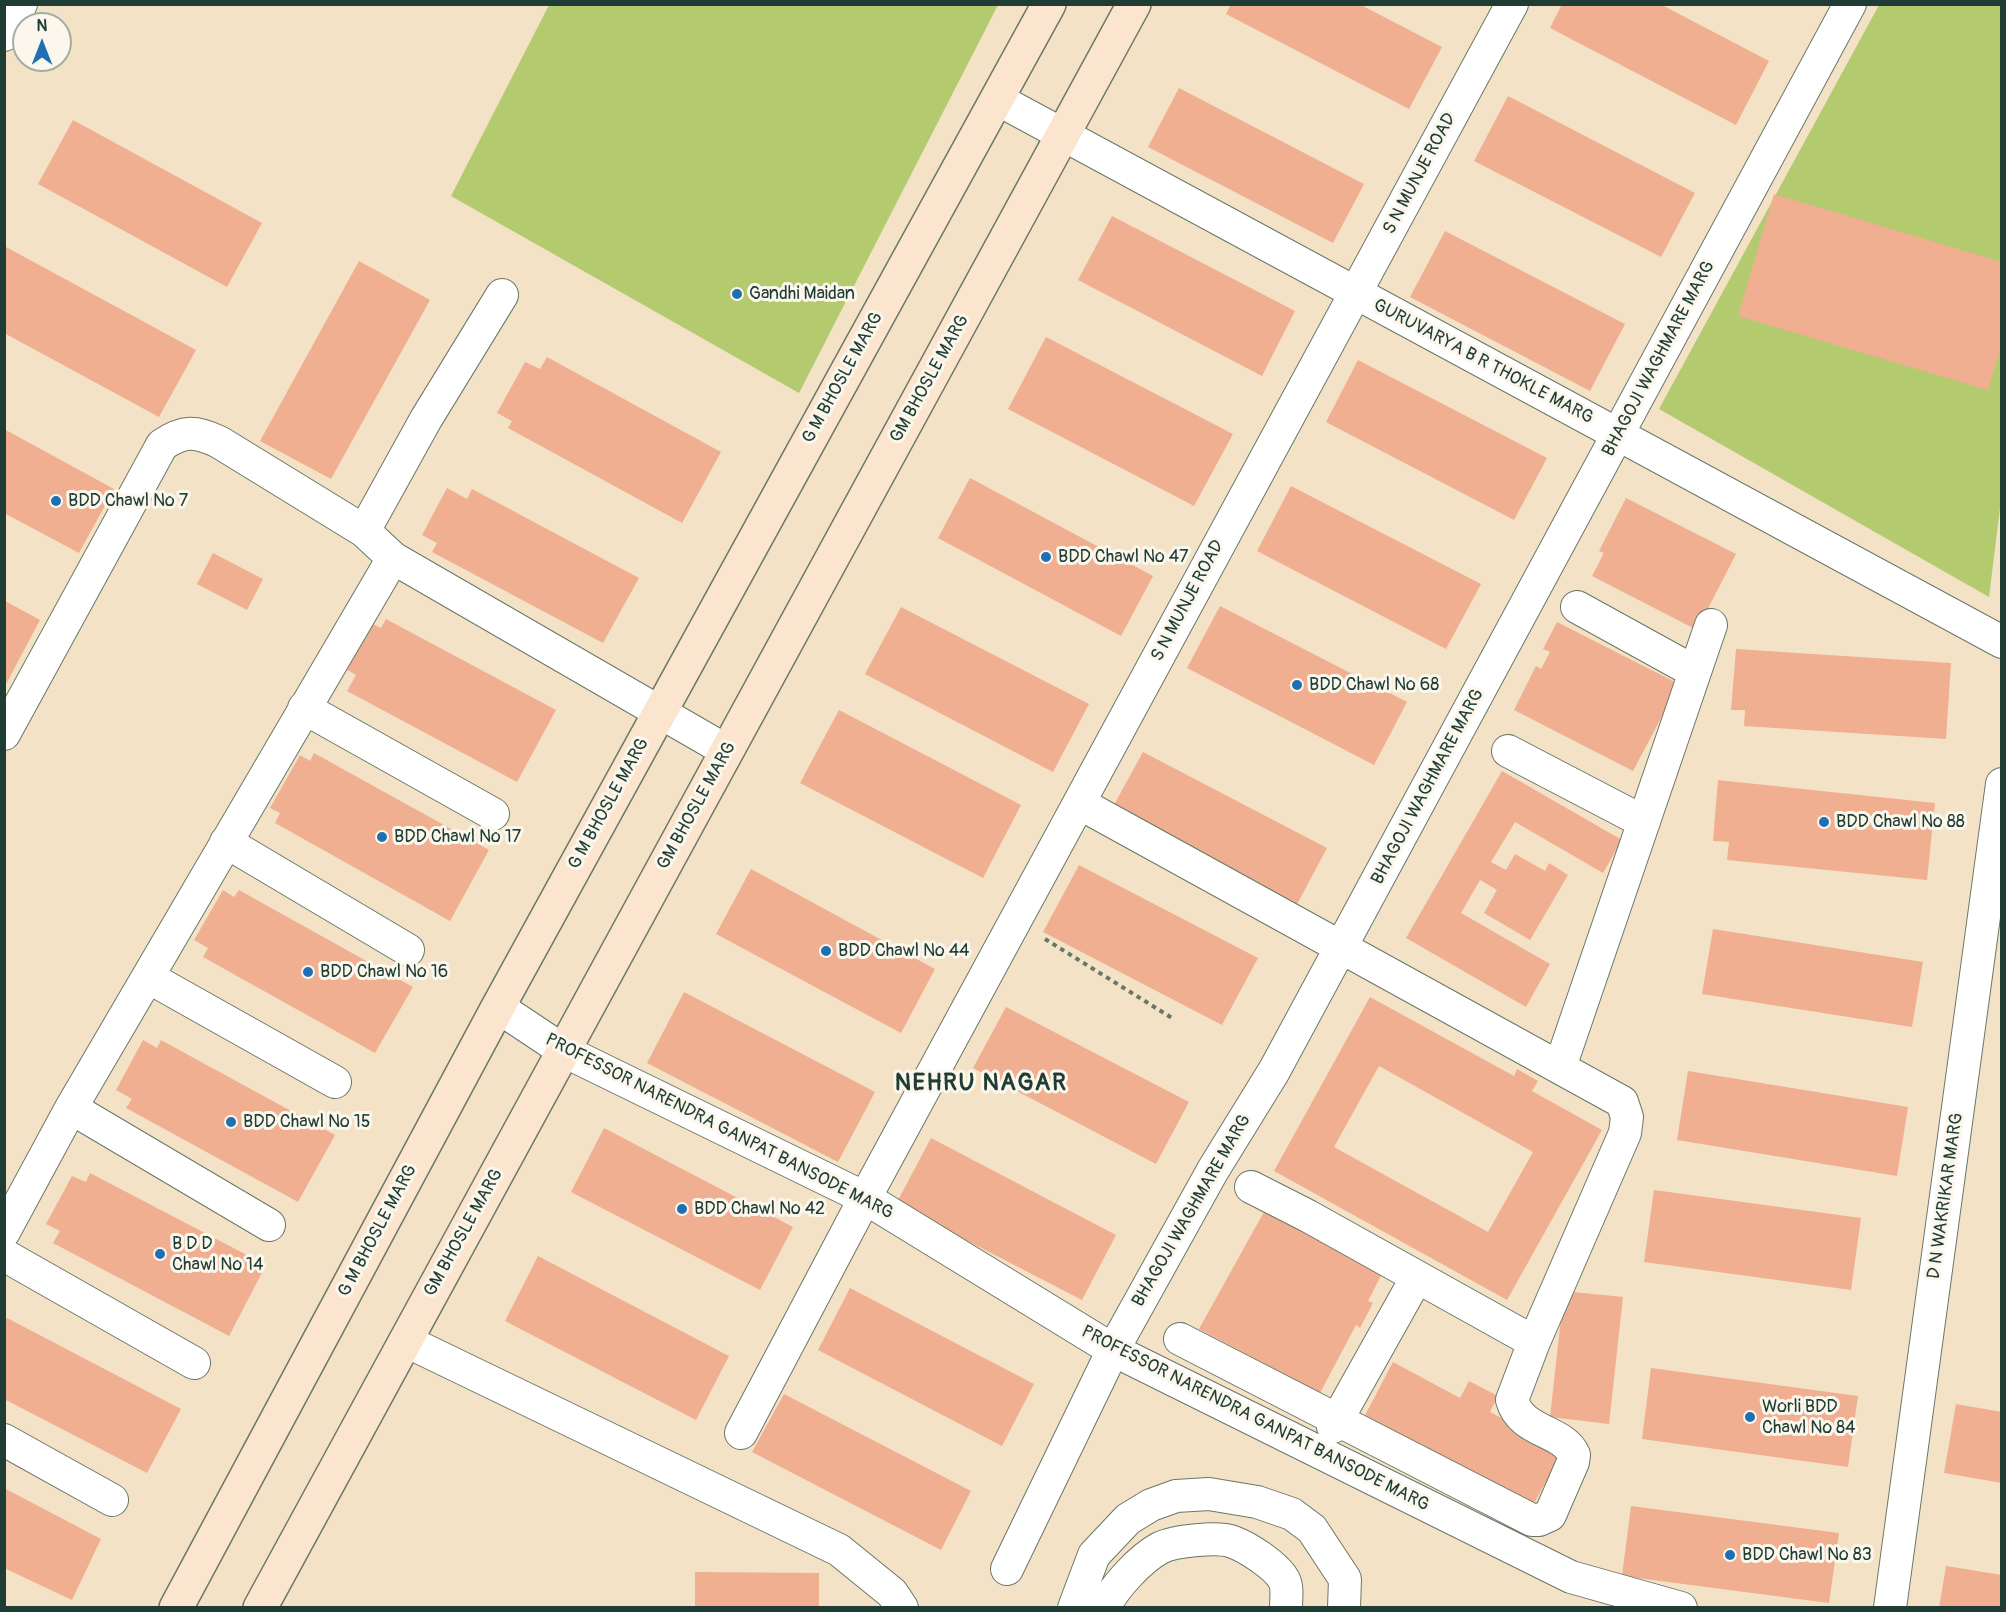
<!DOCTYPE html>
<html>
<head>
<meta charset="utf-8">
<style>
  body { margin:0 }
  #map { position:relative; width:2006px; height:1612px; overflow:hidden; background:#f4e2c7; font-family:Pangolin,sans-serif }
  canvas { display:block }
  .frame { position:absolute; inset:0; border:6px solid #1f3d34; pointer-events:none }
  .north { position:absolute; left:12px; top:12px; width:60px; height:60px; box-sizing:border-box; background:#fbf7ec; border:2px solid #a3ada2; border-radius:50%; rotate:0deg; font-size:16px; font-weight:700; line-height:24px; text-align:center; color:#1f3d34 }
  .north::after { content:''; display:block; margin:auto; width:21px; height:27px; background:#1f6fb2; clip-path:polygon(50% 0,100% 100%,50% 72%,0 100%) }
</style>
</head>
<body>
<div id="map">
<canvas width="2006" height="1612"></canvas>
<div class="frame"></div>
<div class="north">N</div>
</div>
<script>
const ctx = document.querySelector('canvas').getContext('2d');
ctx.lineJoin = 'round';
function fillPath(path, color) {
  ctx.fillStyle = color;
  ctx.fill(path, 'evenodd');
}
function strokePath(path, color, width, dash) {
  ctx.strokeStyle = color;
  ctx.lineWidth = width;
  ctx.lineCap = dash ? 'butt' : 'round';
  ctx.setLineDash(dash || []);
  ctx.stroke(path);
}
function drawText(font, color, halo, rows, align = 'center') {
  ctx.font = font + ' Pangolin,sans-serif';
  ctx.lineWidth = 6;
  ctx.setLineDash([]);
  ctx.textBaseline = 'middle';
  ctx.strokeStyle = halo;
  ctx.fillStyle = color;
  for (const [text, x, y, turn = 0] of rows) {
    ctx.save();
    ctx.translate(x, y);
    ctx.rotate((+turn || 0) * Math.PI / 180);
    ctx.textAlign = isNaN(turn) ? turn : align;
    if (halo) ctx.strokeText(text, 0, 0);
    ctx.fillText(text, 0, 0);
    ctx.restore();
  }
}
const green = new Path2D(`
  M549 5H998L799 393 451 196Z
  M1879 5H2001L2002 492 1989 597 1659 409Z`);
const building = new Path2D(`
  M1231 4H1359L1442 47 1409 109 1226 14Z
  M1562 4H1660L1769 61 1736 125 1550 28Z
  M1179 88 1364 184 1333 243 1148 147Z
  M1508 96 1695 193 1661 257 1474 161Z
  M73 120 262 223 227 287 38 184Z
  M1774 194 2002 262V344L1988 390 1738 316Z
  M1112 216 1295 311 1262 376 1078 280Z
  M1445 231 1625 324 1590 391 1410 297Z
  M6 247 196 350 159 417 4 333V250Z
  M359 261 430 300 331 479 260 441Z
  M1046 337 1233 434 1194 506 1008 409Z
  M547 357 721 452 682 523 508 428 512 421 497 413 525 362 540 369Z
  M1358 360 1547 458 1514 520 1326 422Z
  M4 429 114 489 79 553 4 513Z
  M970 478 1153 576 1121 636 938 538Z
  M1291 486 1481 584 1446 649 1257 551Z
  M447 488 467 499 472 489 639 578 603 643 432 552 437 543 422 535Z
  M1626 498 1736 554 1697 630 1592 576 1604 553 1599 551Z
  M213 553 263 579 247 610 197 584Z
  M5 601 40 620 5 686Z
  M1220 606 1407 702 1374 765 1187 668Z
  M901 607 1089 704 1053 772 865 674Z
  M386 619 556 710 517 782 347 691 356 675 346 669 371 623 381 628Z
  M1557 622 1679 684 1633 771 1514 710 1536 666 1541 669 1550 652 1543 649Z
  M1736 649 1951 663 1946 739 1744 726 1745 710H1731Z
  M839 710 1021 805 983 878 800 783Z
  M1143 752 1327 848 1294 910 1109 814Z
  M314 753 489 850 450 921 275 823 280 813 270 808 300 755 310 761Z
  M1502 771 1622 840 1603 873 1515 822 1491 862 1506 870 1515 854 1545 871 1549 863 1568 875 1530 940 1484 913 1497 890 1480 880 1461 913 1550 964 1526 1007 1406 938Z
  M1718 780 1935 803 1927 880 1727 860 1729 842 1713 841Z
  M1079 865 1258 958 1222 1025 1043 932Z
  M751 869 935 969 901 1033 716 934Z
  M223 890 234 897 239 890 413 987 375 1053 203 957 208 948 194 940Z
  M1713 929 1923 962 1912 1027 1702 994Z
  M684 992 875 1092 838 1162 647 1063Z
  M1370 997 1514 1076 1517 1069 1538 1081 1532 1091 1602 1130 1507 1300 1274 1171ZM1379 1066 1533 1152 1488 1232 1334 1147Z
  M1006 1007 1189 1102 1156 1164 973 1068Z
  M143 1040 157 1048 161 1040 335 1135 298 1202 126 1108 132 1099 116 1090Z
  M1688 1071 1908 1107 1897 1176 1677 1140Z
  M604 1128 793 1227 760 1290 571 1192Z
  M931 1138 1116 1235 1082 1300 896 1204Z
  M90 1173 266 1265 229 1336 53 1243 60 1231 46 1224 72 1176 86 1182Z
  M1654 1190 1861 1218 1851 1290 1644 1262Z
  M1265 1210 1383 1272 1368 1301 1373 1303 1360 1328 1356 1325 1320 1393 1199 1329Z
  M538 1256 729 1356 696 1420 505 1321Z
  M850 1288 1034 1384 1002 1446 818 1350Z
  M1564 1291 1623 1297 1609 1424 1550 1417Z
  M7 1318 181 1409 147 1473 4 1399V1322Z
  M1393 1362 1460 1398 1469 1381 1498 1396 1490 1412 1563 1450 1531 1509 1362 1421Z
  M1651 1368 1858 1396 1848 1467 1642 1439Z
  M784 1394 971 1491 941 1550 752 1452Z
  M1956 1404 2002 1412V1483L1944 1473Z
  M4 1488 101 1539 72 1600 4 1568Z
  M1631 1506 1839 1533 1829 1603 1622 1576Z
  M1946 1566 2002 1575V1608H1939Z
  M695 1572 819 1573V1608H695Z`);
const path = new Path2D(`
  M1045 939 1172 1018`);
const minor = new Path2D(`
  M4 35 21 4
  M997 99 2002 642
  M364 531 426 419 502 295
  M1577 607 1695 672
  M304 708 493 814
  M4 734 162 445C184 430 196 431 219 442L364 531 393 558 727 751
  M1508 751 1644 822
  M1079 803 1622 1102 1627 1117 1625 1133 1534 1342 1308 1216 1251 1187
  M226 842 408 950
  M148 977 335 1082
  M498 1007 564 1051 865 1198 1113 1350 1571 1577 1681 1608
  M1560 1067 1711 625
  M71 1108 269 1225
  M4 1232 71 1108 393 558
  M4 1255 194 1363
  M1180 1339 1532 1520H1539L1550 1515 1573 1462 1574 1455C1564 1430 1521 1433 1512 1400L1534 1342
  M406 1341 839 1550 892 1593 902 1608
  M1333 1427 1417 1277
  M741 1433 865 1198 1512 4
  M4 1440 112 1500
  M1007 1569 1113 1350 1213 1170 1274 1071 1850 4
  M1074 1608 1094 1555 1128 1519 1151 1505 1176 1496 1209 1494 1257 1502 1292 1514 1312 1529 1345 1579 1344 1608
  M1104 1608C1114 1587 1140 1559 1160 1548 1174 1541 1219 1536 1233 1542 1247 1547 1277 1566 1284 1580 1288 1588 1286 1599 1286 1608
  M1890 1608 2002 784`);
const secondary = new Path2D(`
  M176 1608 498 1007 1049 4
  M260 1608 1134 4`);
const markers = [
  [737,294,6,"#1f6fb2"],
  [56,501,6,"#1f6fb2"],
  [1046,557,6,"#1f6fb2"],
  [1297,685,6,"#1f6fb2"],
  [1824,822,6,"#1f6fb2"],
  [382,837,6,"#1f6fb2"],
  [826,951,6,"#1f6fb2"],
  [308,972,6,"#1f6fb2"],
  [231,1122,6,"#1f6fb2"],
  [682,1209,6,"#1f6fb2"],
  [160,1254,6,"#1f6fb2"],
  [1750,1417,6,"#1f6fb2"],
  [1730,1555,6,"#1f6fb2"]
];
const streetNames = [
  ["S N MUNJE ROAD",1420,174,-62],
  ["BHAGOJI WAGHMARE MARG",1659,359,-62],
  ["GURUVARYA B R THOKLE MARG",1483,362,28],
  ["G M BHOSLE MARG",843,378,-61],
  ["GM BHOSLE MARG",930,379,-61],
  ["S N MUNJE ROAD",1188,601,-62],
  ["BHAGOJI WAGHMARE MARG",1428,787,-62],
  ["G M BHOSLE MARG",609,804,-61],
  ["GM BHOSLE MARG",697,806,-61],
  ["PROFESSOR NARENDRA GANPAT BANSODE MARG",719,1127,27],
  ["D N WAKRIKAR MARG",1946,1196,-82],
  ["BHAGOJI WAGHMARE MARG",1192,1211,-60],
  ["G M BHOSLE MARG",378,1231,-62],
  ["GM BHOSLE MARG",464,1233,-61],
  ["PROFESSOR NARENDRA GANPAT BANSODE MARG",1255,1419,27]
];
const poiNames = [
  ["Gandhi Maidan",749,294],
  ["BDD Chawl No 7",68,501],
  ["BDD Chawl No 47",1058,557],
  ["BDD Chawl No 68",1309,685],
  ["BDD Chawl No 88",1836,822],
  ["BDD Chawl No 17",394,837],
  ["BDD Chawl No 44",838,951],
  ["BDD Chawl No 16",320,972],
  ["BDD Chawl No 15",243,1122],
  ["BDD Chawl No 42",694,1209],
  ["B D D",172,1244],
  ["Chawl No 14",172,1265],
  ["Worli BDD",1762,1407],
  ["Chawl No 84",1762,1428],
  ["BDD Chawl No 83",1742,1555]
];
const districtNames = [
  ["NEHRU NAGAR",981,1084]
];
fillPath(green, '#b3ca6f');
fillPath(building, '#efaf90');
strokePath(minor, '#6a7767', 34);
strokePath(secondary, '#6a7767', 36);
strokePath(path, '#6a7767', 4, [4.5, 4.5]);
strokePath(minor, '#fff', 32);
strokePath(secondary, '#fce5cf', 33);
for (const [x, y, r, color] of markers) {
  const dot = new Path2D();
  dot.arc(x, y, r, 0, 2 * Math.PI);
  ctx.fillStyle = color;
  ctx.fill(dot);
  strokePath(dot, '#fbf7ec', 2);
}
drawText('18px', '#1f3d34', '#fbf7ec', streetNames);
drawText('18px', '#1f3d34', '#fbf7ec', poiNames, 'left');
ctx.letterSpacing = '1.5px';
drawText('bold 24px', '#1f3d34', '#fbf7ec', districtNames);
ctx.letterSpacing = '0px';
</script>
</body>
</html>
